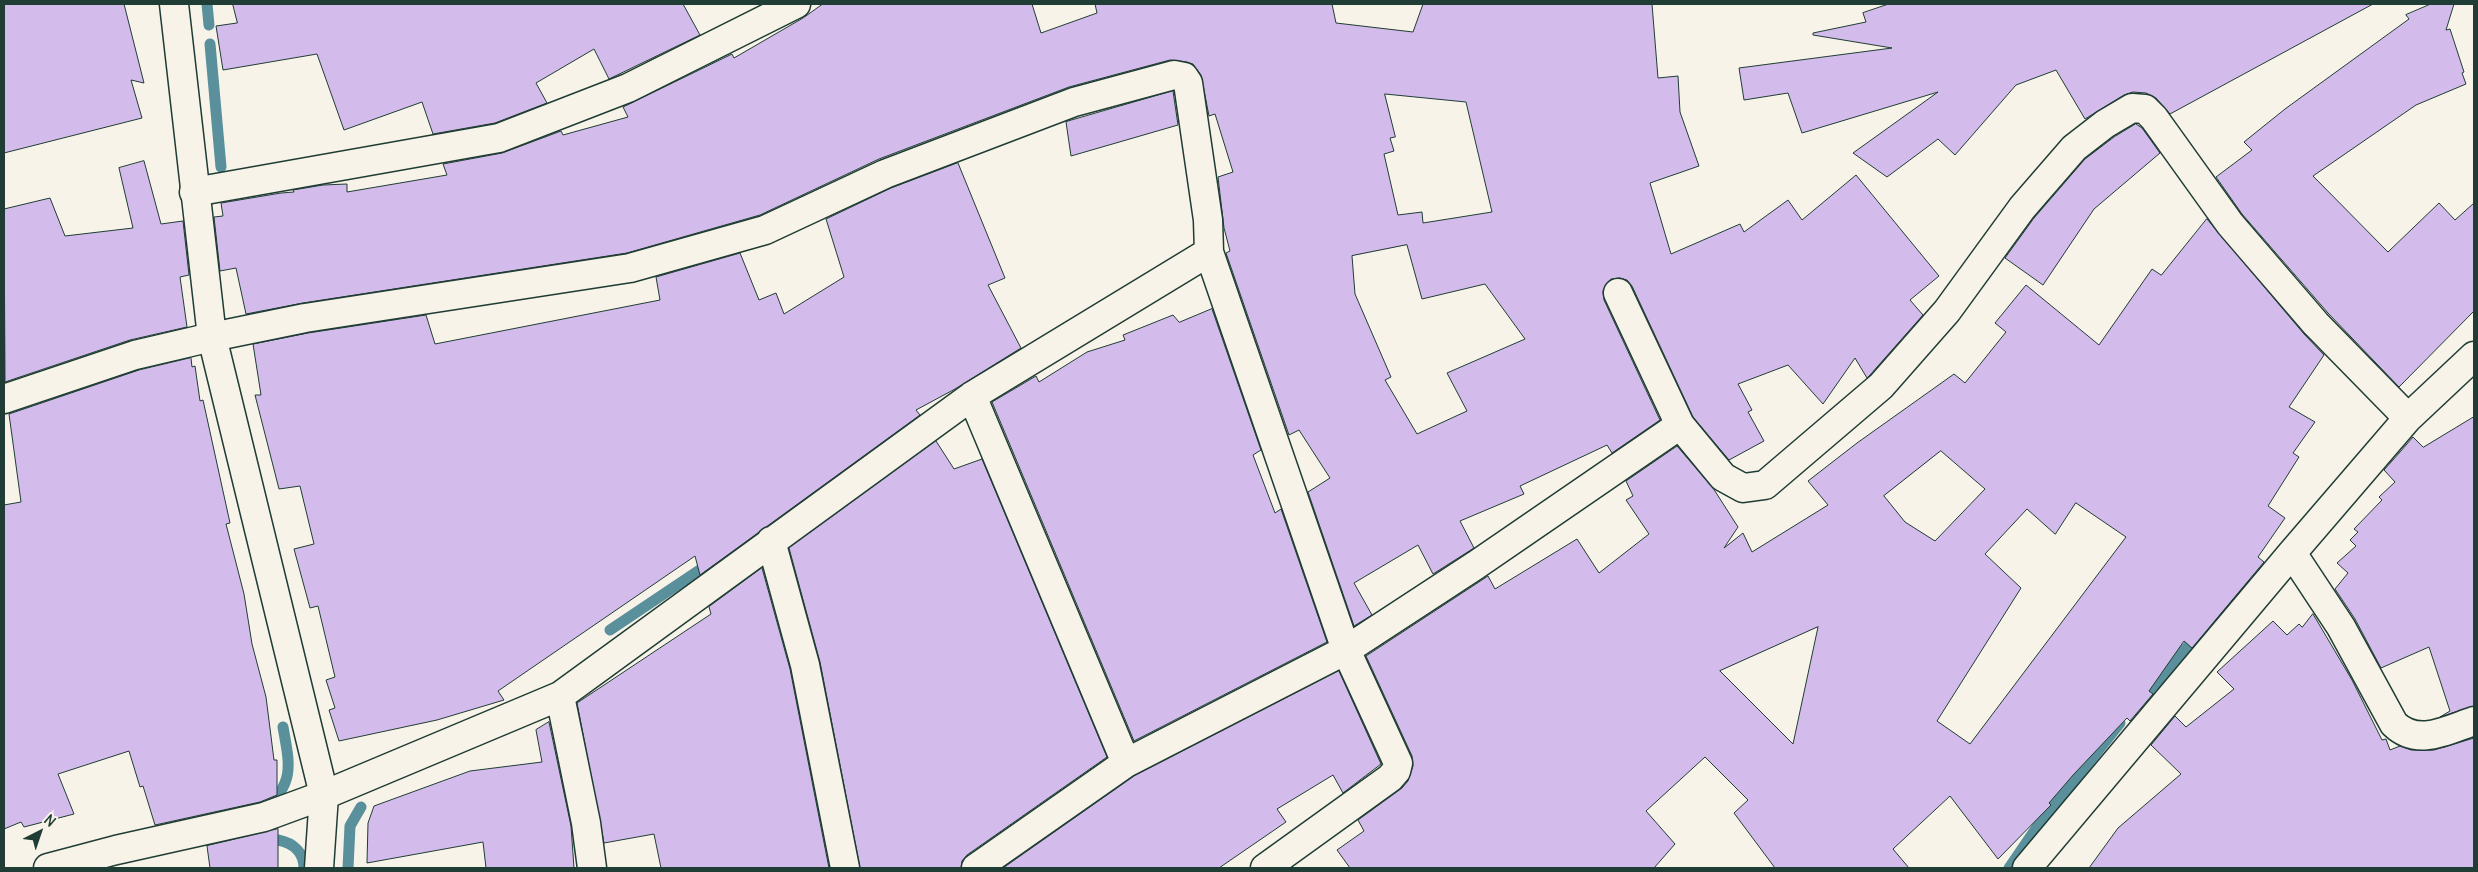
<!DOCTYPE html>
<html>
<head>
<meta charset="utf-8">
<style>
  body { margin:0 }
  #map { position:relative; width:2478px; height:872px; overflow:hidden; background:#f7f3e8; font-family:Delius,sans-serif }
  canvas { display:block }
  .frame { position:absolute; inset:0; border:5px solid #1f3d34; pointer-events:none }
  .north { position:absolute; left:15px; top:807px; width:50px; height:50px; -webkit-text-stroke:4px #f7f3e8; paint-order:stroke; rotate:41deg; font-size:14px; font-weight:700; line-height:20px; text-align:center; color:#1f3d34 }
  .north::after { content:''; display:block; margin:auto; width:18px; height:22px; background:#1f3d34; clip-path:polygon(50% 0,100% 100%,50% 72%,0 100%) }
</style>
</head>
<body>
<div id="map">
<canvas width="2478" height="872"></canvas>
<div class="frame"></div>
<div class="north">N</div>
</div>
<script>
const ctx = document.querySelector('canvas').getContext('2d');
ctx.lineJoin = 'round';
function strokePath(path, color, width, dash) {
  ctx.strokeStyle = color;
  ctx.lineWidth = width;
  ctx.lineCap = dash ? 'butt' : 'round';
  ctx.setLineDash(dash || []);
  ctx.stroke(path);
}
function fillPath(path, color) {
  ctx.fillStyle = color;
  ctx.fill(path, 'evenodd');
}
const stream = new Path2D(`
  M207 4 209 25
  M210 44 221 167
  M2212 623 2249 584
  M610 630 710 563
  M2139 702 2198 635
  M265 808C296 783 289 762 283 727
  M278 840C293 843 304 852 304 868
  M348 868 350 826 361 807
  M2009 868 2037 827 2120 723`);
const building = new Path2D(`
  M4 4H124L144 83 131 80 142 118 4 153Z
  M233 4H683L700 35 609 79 594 49 536 83 547 103 495 123 433 134 422 102 344 130 317 54 223 70 216 26 237 23Z
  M823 4H1032L1041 33 1097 13 1095 4H1332L1336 23 1413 32 1423 4H1652L1658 78 1678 76 1680 112 1699 166 1650 183 1671 254 1740 224 1744 232 1788 200 1802 220 1856 175 1939 276 1910 300 1923 315 1870 375 1867 378 1855 358 1823 404 1788 365 1738 384 1752 410 1748 412 1764 441 1729 460 1693 417 1632 286 1627 280 1620 278 1611 279 1606 284 1603 291 1604 300 1660 420 1612 453 1607 445 1520 486 1524 494 1460 521 1474 548 1433 574 1418 545 1354 583 1372 615 1354 626 1308 492 1330 478 1299 430 1289 435 1226 253 1230 251 1224 228 1218 177 1233 172 1215 114 1209 116 1201 75 1193 64 1187 62 1170 60 1069 87 879 159 760 215 627 253 303 303 246 314 236 268 220 271 214 217 223 216 221 203 281 193 294 192 293 190 323 185 347 184V192L447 175 443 164 502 153 561 131 563 135 628 117 623 107 732 54 734 58 803 18ZM1385 94 1466 102 1492 212 1423 223 1422 212 1398 215 1384 154 1394 151 1390 138 1395 137ZM1407 245 1422 299 1485 284 1525 339 1447 373 1467 411 1417 434 1385 380 1391 377 1355 294 1352 256Z
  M1889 4H2373L2170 114 2156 98 2146 93 2133 92 2124 95 2085 119 2056 70 2016 85 1955 155 1938 139 1887 177 1853 153 1938 92 1802 133 1788 93 1744 100 1739 68 1892 48 1813 35V33L1866 22 1863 13Z
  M2431 4H2454L2446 30 2450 29 2464 72 2462 73 2466 84 2416 105 2313 176 2388 252 2439 203 2455 220 2474 203V311L2399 387 2328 313 2242 214 2216 177 2252 150 2244 142 2285 109 2409 19 2406 15Z
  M1173 91 1178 125 1071 156 1066 122Z
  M2136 124 2142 128 2160 153 2094 209 2043 285 2005 258 2034 218 2085 159 2114 137Z
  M144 161 161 224 183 221 189 275 180 277 187 327 130 340 5 382 4 209 50 198 65 236 133 228 119 168Z
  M958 163 1005 278 988 285 1021 348 955 389 916 410 920 415 700 575 695 556 498 691 504 700 437 720 339 741 329 710 335 708 326 680 335 677 318 606 310 608 294 549 314 544 300 486 279 489 255 395H261L253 344 308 333 426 315 435 344 660 300 656 277 740 253 759 300 776 293 784 314 844 277 826 219 891 188Z
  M2207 219 2304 334 2324 355 2289 407 2315 422 2293 453 2299 457 2268 506 2285 518 2258 557 2264 562 2192 648 2184 641 2149 691 2153 694 2130 721 2127 718 2074 774 2049 803 2051 805 1998 859 1950 796 1893 849 1909 868H1775L1734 813 1748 800 1705 757 1646 811 1675 844 1654 868H1350L1337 850 1364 831 1358 820 1402 788 1408 781 1413 766 1412 756 1366 656 1488 576 1495 589 1577 539 1599 573 1649 534 1626 500 1633 496 1626 481 1677 446 1713 488 1738 527 1724 548 1743 533 1752 552 1828 505 1808 481 1857 443 1954 374 1965 383 2006 332 1995 323 2026 285 2099 345 2152 269 2161 275ZM1941 451 1985 489 1935 541 1905 522 1884 496ZM2076 503 2126 537 1970 744 1937 721 2021 588 1985 554 2027 509 2055 534ZM1818 627 1793 744 1720 671Z
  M1212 309 1261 450 1253 455 1275 513 1281 509 1327 642 1134 741 992 402 1036 376 1039 382 1087 352 1125 340 1123 335 1173 315 1179 322Z
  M191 358 192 367 195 366 200 401 203 400 230 523 226 524 244 594 252 644 266 697 274 760H277V795L260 802 155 825 143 786 140 787 129 751 58 774 74 814 24 827 21 822 4 829V505L21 502 9 414 139 370Z
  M2474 417V706L2440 717 2450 711 2429 647 2381 668 2355 619 2335 589 2348 573 2337 563 2356 546 2350 540 2358 532 2354 529 2382 500 2379 497 2395 482 2384 470 2400 452 2413 437 2423 447Z
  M936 441 954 469 982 459 1107 757 967 855 962 861 961 868H860L820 662 789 548Z
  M762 568 790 669 829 868H661L654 834 604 843 577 703 711 614 709 607Z
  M2313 614 2352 680 2382 740 2386 739 2390 750 2400 746 2411 750H2434L2474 738V868H2089L2118 828 2181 774 2151 745 2175 716 2186 727 2234 689 2217 672 2273 621 2287 635 2299 624 2302 627Z
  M1339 671 1381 764 1343 793 1333 775 1277 809 1286 822 1219 868H1003L1134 776Z
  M549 722 571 826 574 868H486L483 842 367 863 368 823 374 806 470 771 542 762 536 730Z
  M278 829V868H210L207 846Z`);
const minor = new Path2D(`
  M194 192 499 138 628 88 796 4
  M1618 293 1680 425 1723 477 1743 488 1765 485 1881 386 1947 311 2022 208 2074 148 2105 124 2132 108 2145 109 2154 118 2230 224 2316 324 2408 418
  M972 396 1126 763
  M4 399 135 355 212 337 305 318 630 268 765 230 885 174 1074 102 1174 75 1184 77 1188 83 1208 220 1209 252 1346 650 1398 763 1396 771 1390 778 1265 868
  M771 541 805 665 845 868
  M2292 553 2341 627 2394 724C2418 747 2447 730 2474 721
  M560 696 586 823 592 868
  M48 868 116 850 264 817 324 795 560 696 972 396 1209 252
  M976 868 1126 763 1346 650 1476 565 1680 425
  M2027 868 2292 553 2408 418 2474 356`);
const tertiary = new Path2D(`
  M174 4 212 337 324 795 319 868`);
strokePath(stream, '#5a909c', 11);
fillPath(building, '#d3bbeb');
strokePath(building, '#1f3d34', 1);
strokePath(minor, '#1f3d34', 31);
strokePath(tertiary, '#1f3d34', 31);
strokePath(minor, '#f7f3e8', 28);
strokePath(tertiary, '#f7f3e8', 28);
</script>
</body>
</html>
